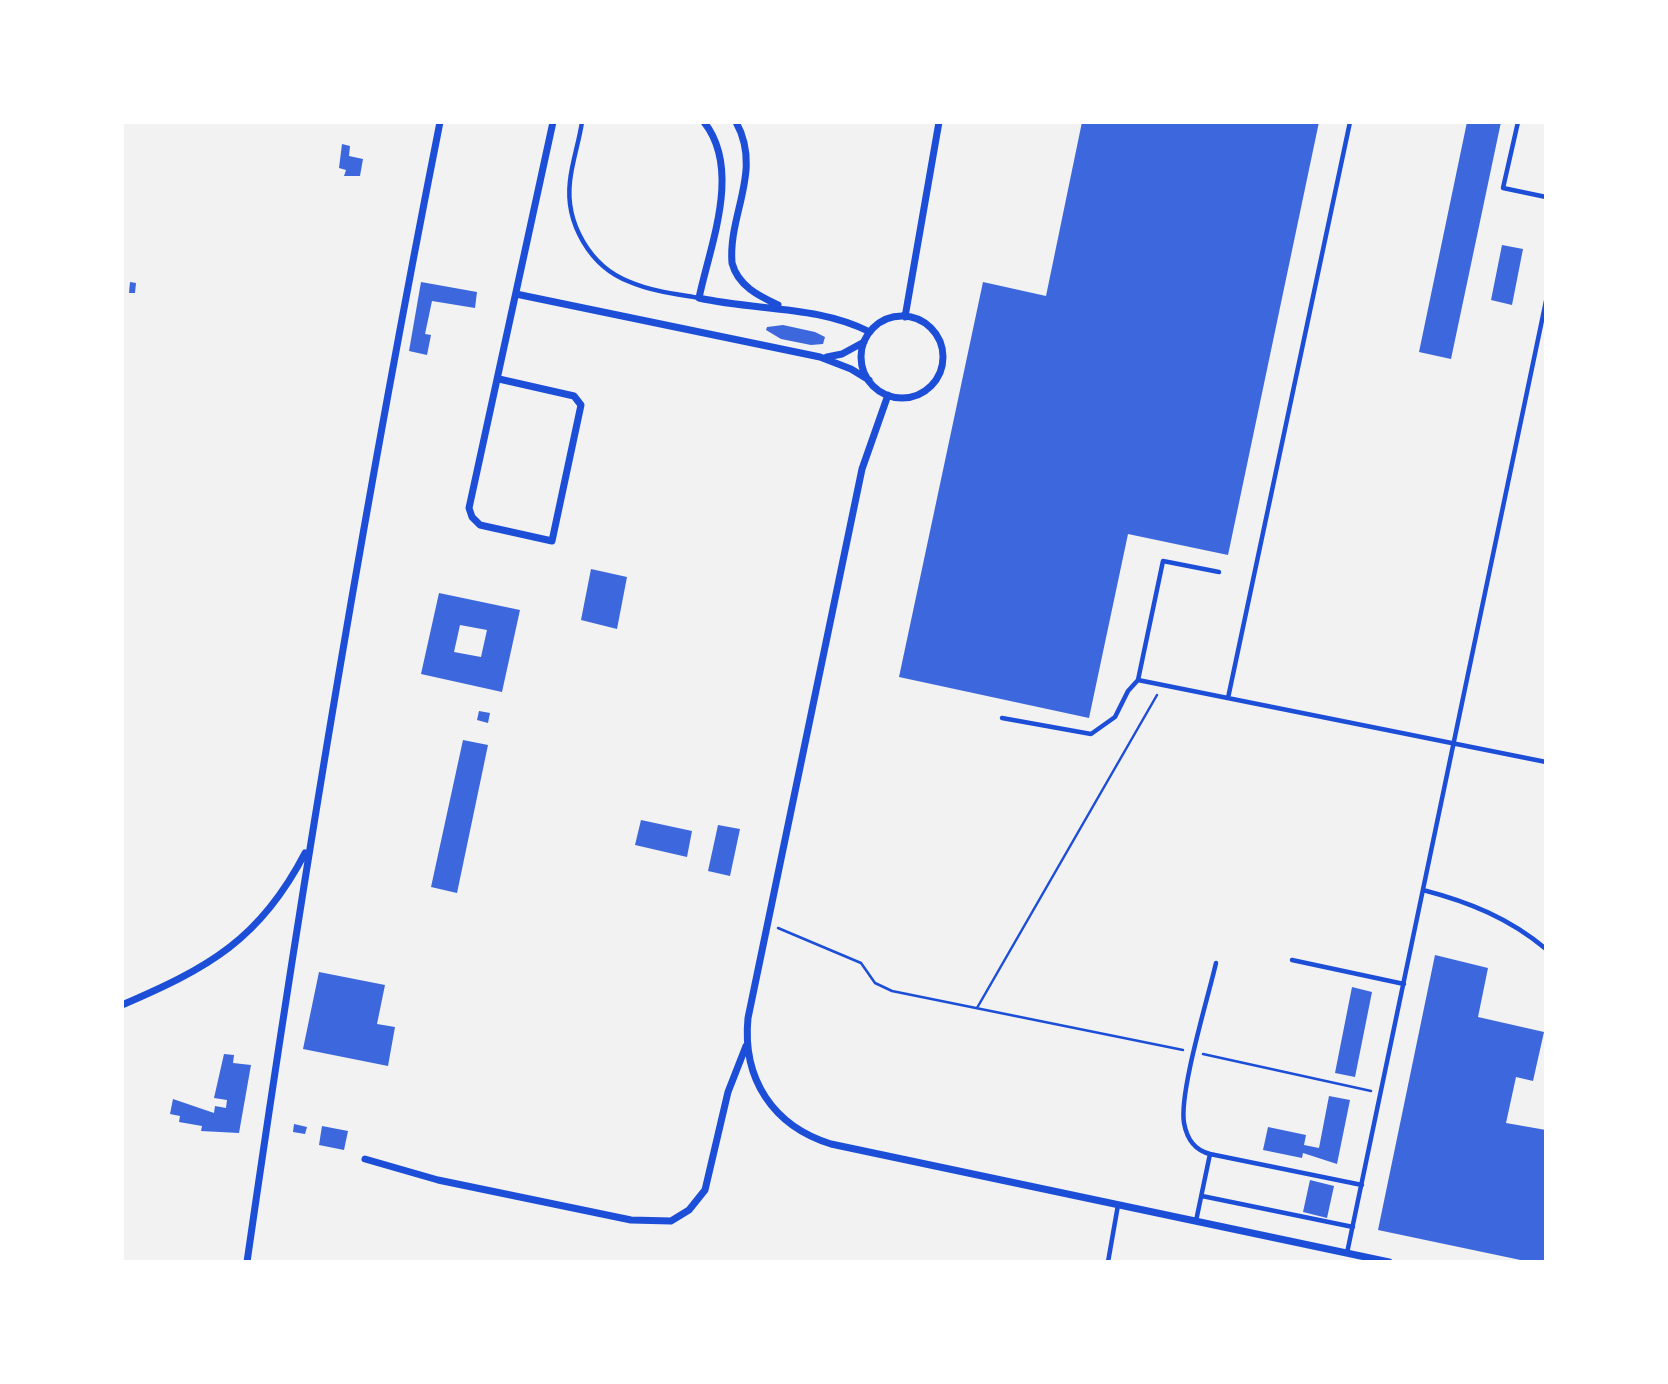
<!DOCTYPE html>
<html>
<head>
<meta charset="utf-8">
<style>
  body { margin:0 }
  #map { position:relative; width:1668px; height:1384px; overflow:hidden; background:#f2f2f2; font-family:"Zilla Slab",serif }
  canvas { display:block }
  .frame { position:absolute; inset:0; border:124px solid #fff; pointer-events:none }
</style>
</head>
<body>
<div id="map">
<canvas width="1668" height="1384"></canvas>
<div class="frame"></div>
</div>
<script>
const ctx = document.querySelector('canvas').getContext('2d');
ctx.lineJoin = 'round';
function fillPath(path, color) {
  ctx.fillStyle = color;
  ctx.fill(path, 'evenodd');
}
function strokePath(path, color, width, dash) {
  ctx.strokeStyle = color;
  ctx.lineWidth = width;
  ctx.lineCap = dash ? 'butt' : 'round';
  ctx.setLineDash(dash || []);
  ctx.stroke(path);
}
const building = new Path2D(`
  M1082 122H1319L1228 555 1128 534 1089 718 899 677 983 282 1046 296Z
  M1467 122H1501L1451 359 1419 352Z
  M342 144 350 146 349 156 363 159 360 176H344L346 170 339 168Z
  M1502 245 1523 249 1512 305 1491 300Z
  M130 282 136 283 135 293H129Z
  M421 282 477 292 475 308 432 301 425 334 431 335 427 355 409 351Z
  M783 325 815 332 825 337 823 344 811 345 781 339 766 330 767 327Z
  M591 569 627 577 617 629 581 620Z
  M439 593 520 610 502 692 421 674ZM460 625 487 630 481 657 454 652Z
  M479 711 490 713 488 723 477 720Z
  M463 740 488 745 457 893 431 887Z
  M641 820 692 831 687 857 635 845Z
  M718 825 740 829 730 876 708 871Z
  M1435 955 1488 968 1478 1017 1544 1032 1533 1081 1516 1077 1506 1123 1546 1130V1262H1530L1378 1230Z
  M319 972 385 985 377 1024 395 1027 388 1066 303 1049Z
  M1352 987 1372 992 1355 1077 1335 1073Z
  M224 1054 234 1055 233 1063 251 1065 239 1133 201 1131 202 1126 179 1122 180 1116 170 1114 173 1099 214 1113 215 1106 226 1108 227 1100 214 1098Z
  M1329 1096 1350 1100 1337 1164 1303 1153 1302 1158 1263 1150 1268 1127 1306 1135 1304 1145 1319 1148Z
  M294 1124 307 1127 305 1134 293 1132Z
  M322 1126 348 1131 344 1150 319 1145Z
  M1310 1180 1334 1186 1327 1218 1303 1212Z`);
const path = new Path2D(`
  M778 928 861 963 875 983 892 991 1183 1050
  M977 1008 1157 695
  M1203 1054 1371 1091`);
const service = new Path2D(`
  M582 122C579 142 572 162 570 181 565 223 590 267 630 282 651 291 676 294 699 298
  M1518 122 1503 188 1546 197
  M1138 680 1546 762
  M1228 698 1350 122
  M1002 718 1091 734 1115 717 1128 691 1138 680 1163 561 1219 572
  M1423 890C1469 902 1509 918 1546 949
  M1292 960 1404 984
  M1210 1154C1194 1150 1187 1139 1184 1123 1179 1092 1208 998 1216 963
  M1202 1196 1353 1227
  M1196 1221 1210 1154 1362 1185
  M1347 1253 1546 301
  M1108 1262 1118 1205`);
const minor = new Path2D(`
  M704 122C742 170 710 245 699 298 756 311 817 305 870 332
  M736 122C763 171 728 214 732 263 738 286 759 296 778 305
  M516 294 820 357 851 369 869 380
  M861 357a41 41 0 1 1 82 0a41 41 0 1 1-82 0Z
  M905 317 939 122
  M827 357 842 354 864 342
  M499 379 574 396 581 405 552 541 480 525 472 517 469 508 553 122
  M888 395 862 469 748 1018C742 1079 773 1126 831 1144L1389 1262
  M122 1005C208 968 260 940 305 853
  M365 1159 438 1180 631 1220 671 1221 689 1210 705 1190 728 1092 746 1046
  M247 1262C302 880 365 500 440 122`);
fillPath(building, '#3d67dc');
strokePath(path, '#1d4ed8', 2.5);
strokePath(service, '#1d4ed8', 4.5);
strokePath(minor, '#1d4ed8', 7);
</script>
</body>
</html>
